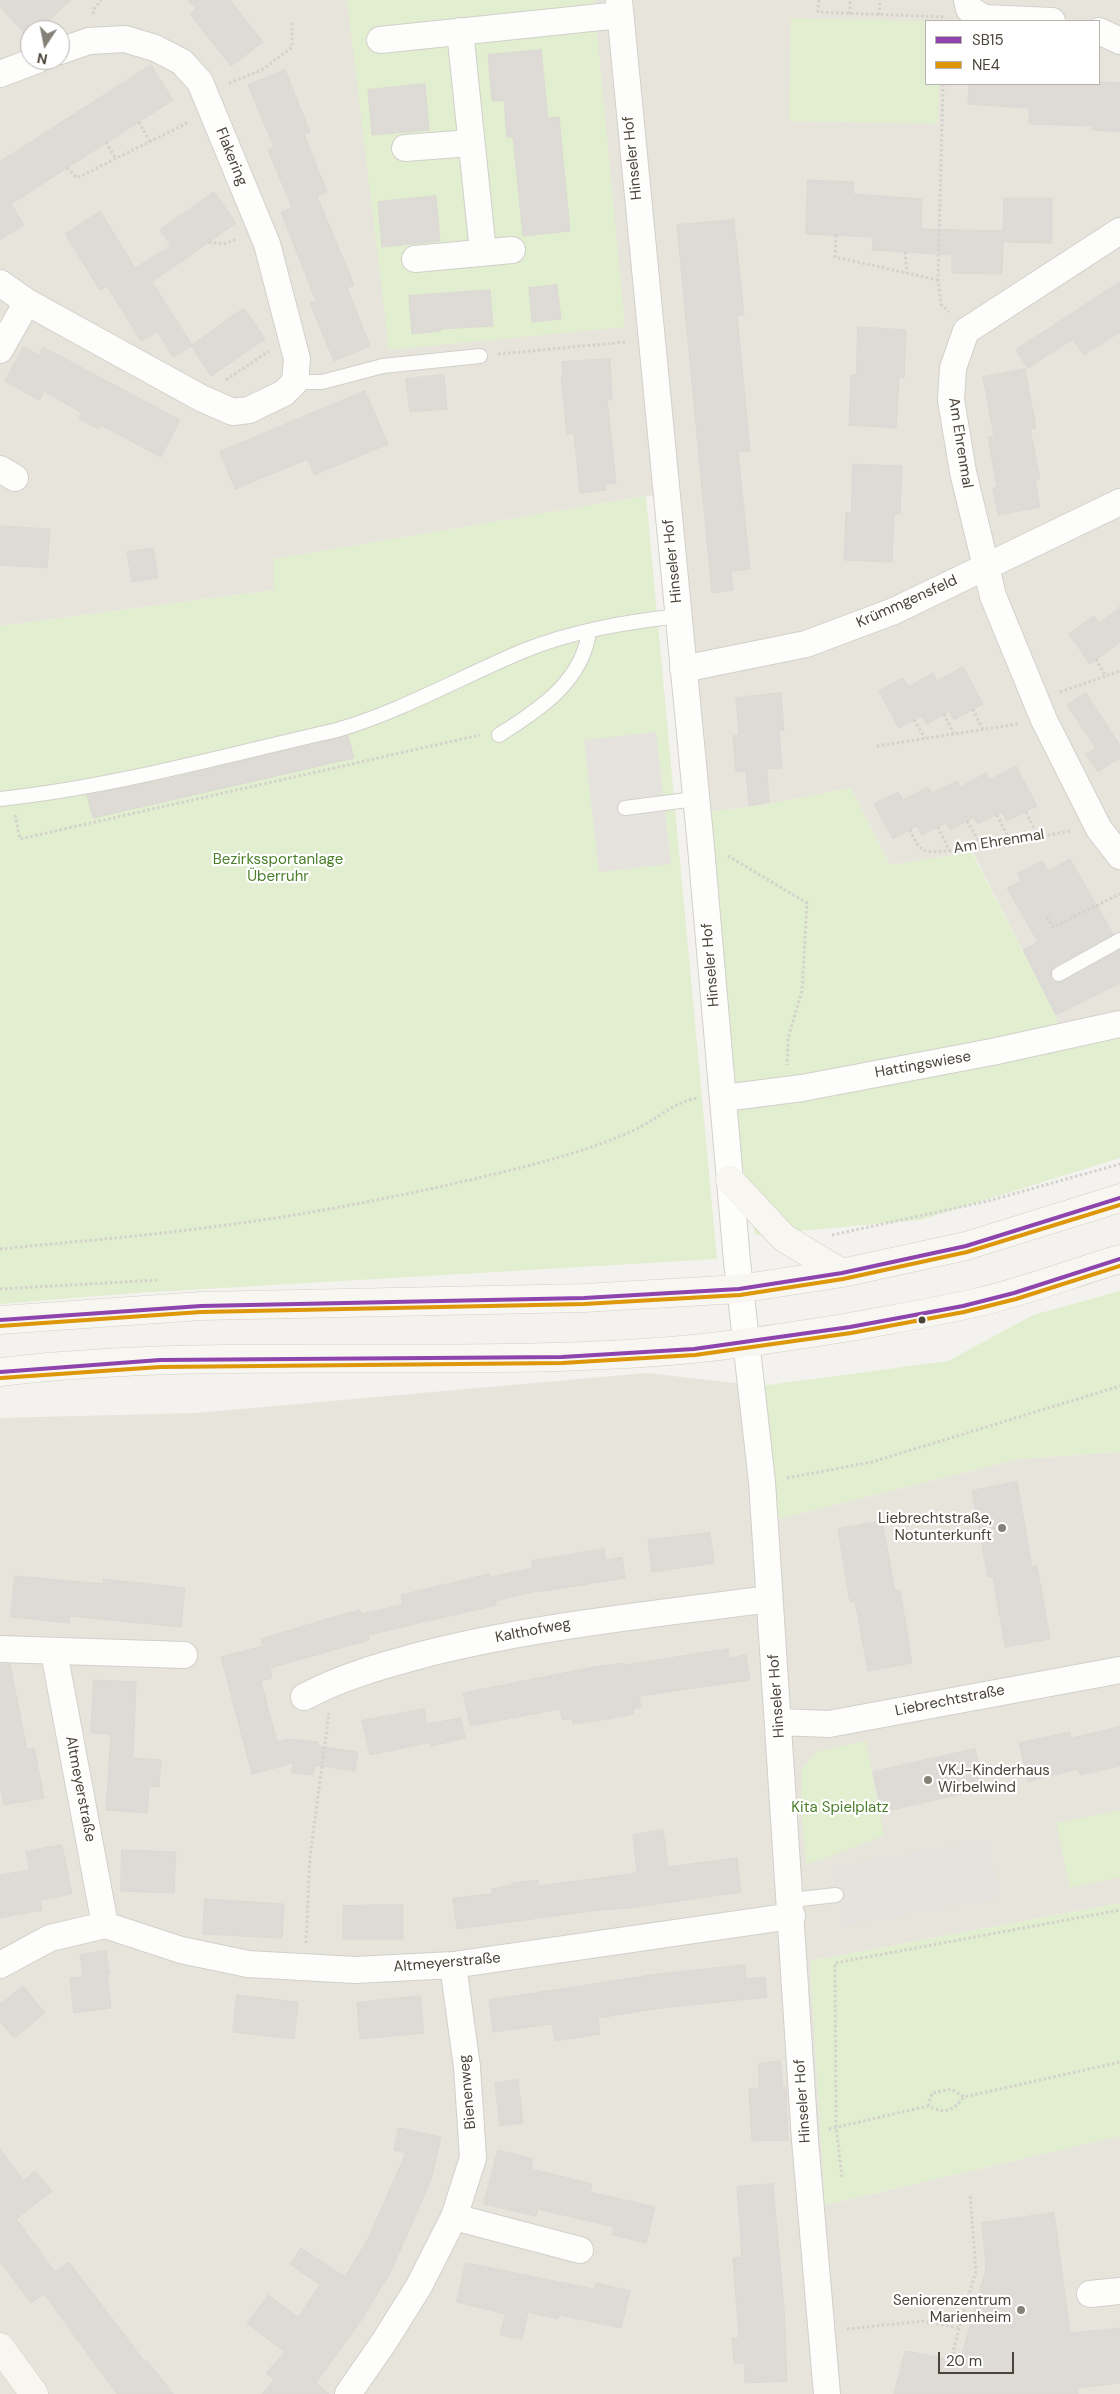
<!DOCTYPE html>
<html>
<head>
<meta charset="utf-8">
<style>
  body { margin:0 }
  #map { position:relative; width:1120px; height:2394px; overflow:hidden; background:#f4f2ee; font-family:"DM Sans",sans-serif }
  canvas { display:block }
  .legend { position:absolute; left:925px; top:20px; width:175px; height:65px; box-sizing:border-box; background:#fff; border:1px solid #b7b4b0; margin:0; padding:6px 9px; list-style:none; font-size:15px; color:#4b4439 }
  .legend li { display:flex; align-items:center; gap:10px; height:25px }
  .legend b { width:25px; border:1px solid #b7b4b0 }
  .north { position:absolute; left:20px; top:20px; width:50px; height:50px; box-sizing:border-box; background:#fff; border:1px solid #b7b4b0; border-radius:50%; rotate:191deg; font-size:14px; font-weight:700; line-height:20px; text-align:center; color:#4b4439 }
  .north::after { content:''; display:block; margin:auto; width:18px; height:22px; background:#868178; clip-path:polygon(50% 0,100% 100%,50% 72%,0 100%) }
  .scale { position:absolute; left:938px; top:2352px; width:76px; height:22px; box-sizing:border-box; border:2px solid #4b4439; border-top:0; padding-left:6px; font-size:15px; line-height:18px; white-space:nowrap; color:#4b4439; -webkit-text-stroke:4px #fff; paint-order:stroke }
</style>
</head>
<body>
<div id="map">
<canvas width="1120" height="2394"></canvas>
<ul class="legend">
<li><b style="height:6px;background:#8e44ad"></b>SB15</li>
<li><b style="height:6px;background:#dd9709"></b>NE4</li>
</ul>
<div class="north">N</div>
<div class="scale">20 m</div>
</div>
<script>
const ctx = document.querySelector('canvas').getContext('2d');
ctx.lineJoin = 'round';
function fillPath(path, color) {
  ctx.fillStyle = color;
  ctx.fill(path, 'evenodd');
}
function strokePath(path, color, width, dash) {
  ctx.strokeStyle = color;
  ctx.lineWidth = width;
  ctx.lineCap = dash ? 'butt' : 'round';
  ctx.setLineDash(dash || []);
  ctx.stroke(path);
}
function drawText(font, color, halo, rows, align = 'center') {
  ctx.font = font + ' "DM Sans",sans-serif';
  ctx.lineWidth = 4.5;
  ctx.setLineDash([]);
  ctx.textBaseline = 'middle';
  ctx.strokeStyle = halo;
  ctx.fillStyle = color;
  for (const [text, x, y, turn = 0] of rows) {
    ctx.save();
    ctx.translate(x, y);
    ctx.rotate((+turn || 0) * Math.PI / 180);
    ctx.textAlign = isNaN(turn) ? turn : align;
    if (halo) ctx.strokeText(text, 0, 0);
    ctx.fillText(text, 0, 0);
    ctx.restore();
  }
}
const residential = new Path2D(`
  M0 0H1120V1022L1062 1035 1056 1016 973 852 890 865 851 788 770 804 700 813 677 493 646 496 275 559 274 590 0 626ZM926 21H1099V84H926ZM30 30H60V60H30Z
  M647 1373 761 1386 774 1520 1019 1459 1120 1452V1903L810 1961 825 2205 1120 2136V2394H0V1418L196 1413Z`);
const green = new Path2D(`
  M347 0H594L625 327 389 350Z
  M791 18 926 21V84H939L938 124 789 121Z
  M646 496 717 1259 136 1293 0 1304V626L274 590V559Z
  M851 788 890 865 972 852 1056 1016 1062 1035 732 1094 700 813 770 804Z
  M1120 1027V1158L921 1220 755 1235 731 1099Z
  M1120 1291V1452L1019 1459 774 1520 761 1386 948 1361 1033 1315Z
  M866 1741 884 1836 806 1865 801 1803 802 1769 816 1752Z
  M1120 1810V1877L1070 1888 1056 1823Z
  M1120 1903V2136L825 2205 810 1961Z`);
const parking = new Path2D(`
  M656 732 671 864 599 872 584 740Z
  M989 1839 999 1898 842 1926 832 1867Z`);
const building = new Path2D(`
  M0 0H71L38 30H30L29 38 0 7Z
  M188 0H230L263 42 231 66 190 14 196 9Z
  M541 50 548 118 559 117 570 231 523 236 513 137H507L504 100 492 101 488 55Z
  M151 65 173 100 11 204 24 225 0 240V162Z
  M285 70 310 132 304 134 327 192 317 196 354 285 347 288 370 346 334 361 310 303 316 301 281 212 292 207 268 150 274 147 248 85Z
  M1099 82 1120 83V132L1092 130V126L1029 124V108L968 104 969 84H1099Z
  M425 84 429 130 372 135 368 90Z
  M808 180 854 182 853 194 922 199 921 229 1003 231 1004 198H1052V243L1003 242 1002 274 952 273V255L872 250 873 237 806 234Z
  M214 192 236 223 152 282 192 345 244 308 265 339 211 376 191 346 173 357 157 331 141 341 107 286 100 290 65 234 100 211 135 268 171 246 160 230Z
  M436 196 440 241 382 247 378 202Z
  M734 220 744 315H737L750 451 738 452 750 569 731 571 733 590 712 593 677 225Z
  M1120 282V332L1084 355 1073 339 1028 368 1016 350Z
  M557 285 561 319 532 322 529 288Z
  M490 290 493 326 440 329 441 331 412 334 409 296Z
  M858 327 906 330 904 378 899 377 896 428 849 425 851 375H856Z
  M24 347 39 355 43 347 180 420 161 457 101 425 99 429 79 419 82 413 44 391 39 400 5 381Z
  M610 359 612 399H607L616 483 605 484 606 490 580 493 574 433 567 434 561 376H563L562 362Z
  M1025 369 1036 428 1030 429 1040 479 1035 480 1040 507 998 515 993 488 997 487 988 437 994 436 983 377Z
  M444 375 447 409 410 412 406 379Z
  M365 391 388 444 314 475 308 459 235 489 220 452Z
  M853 464 902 466 900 514H894L892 562 844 560 846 512 851 513Z
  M0 526 50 529 47 568 0 565Z
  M153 548 158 578 132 582 127 552Z
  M1120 607V642L1090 664 1069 634 1094 616 1099 623Z
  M963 667 983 704 954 720 949 711 927 724 922 716 899 728 879 691 903 678 908 687 933 673 937 681Z
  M781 693 784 730 779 731 782 768 767 769 769 802 749 806 746 771 736 772 733 736 739 735 736 698Z
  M1086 693 1120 745V758L1098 772 1086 754 1096 748 1067 705Z
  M346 736H348L354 758 93 818 87 795 172 778Z
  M1016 766 1037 806 1007 821 1002 812 978 824 974 817 950 830 946 823 922 835 917 826 893 839 874 804 898 792 903 800 928 787 932 793 957 781 960 787 986 773 989 780Z
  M1070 859 1113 934 1055 966 1051 970V978L1055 982H1063L1120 950V983L1056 1015 1023 950 1038 942 1007 888 1021 881 1017 874 1042 861 1048 871Z
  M1017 1482 1032 1567 1037 1566 1050 1639 1005 1647 993 1576 988 1577 972 1491Z
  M882 1521 895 1591 900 1590 912 1663 868 1671 855 1601 850 1602 838 1529Z
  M710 1533 714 1563 652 1572 648 1540Z
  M604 1549 606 1560 622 1557 625 1578 537 1592 536 1591 495 1601 496 1605 368 1635 369 1640 270 1668 272 1678 261 1681 277 1742 288 1739 318 1742V1746L358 1752 355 1771 315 1765 313 1775 291 1773 293 1763 252 1774 221 1657 264 1646 261 1639 330 1618 360 1610 361 1614 403 1605 401 1595 489 1574 490 1577 533 1568 532 1561Z
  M15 1576 103 1584V1579L185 1588 181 1627 70 1616 69 1623 11 1617Z
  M728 1649 729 1658 746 1655 750 1680 639 1696 641 1707 633 1709 634 1714 602 1720 573 1724 572 1718 562 1720 560 1709 470 1726 463 1693 594 1667 624 1663V1665L645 1662Z
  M10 1664 27 1750 34 1748 44 1798 4 1805 0 1785V1665Z
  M94 1680 136 1682 133 1758 161 1760 159 1787 149 1786 147 1813 106 1810 111 1734 91 1733Z
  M424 1709 427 1724 461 1718 465 1738 431 1746V1742L370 1755 362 1721Z
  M1120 1727V1766L1080 1775 1078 1769 1028 1781 1019 1743 1070 1732 1071 1738Z
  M975 1749 983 1789 882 1812 873 1772Z
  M663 1830 668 1867 737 1858 741 1892 629 1908 599 1910 457 1929 453 1898 492 1894V1889L513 1885V1883L538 1880 539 1886 637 1873 633 1835Z
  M62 1845 72 1894 40 1900 42 1910 0 1918V1875L30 1870 26 1852Z
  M122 1850 176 1852 174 1893 121 1891Z
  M205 1899 284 1904 282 1938 203 1934Z
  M375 1905H403V1939H343V1906Z
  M106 1951 110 1974H107L111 2008 74 2013 70 1978 83 1977 80 1955Z
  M745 1965 746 1979 765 1977 767 1997 653 2009 598 2018 600 2034 555 2041 552 2024 493 2032 489 2000 658 1974Z
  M23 1986 45 2013 14 2038 0 2021V2005Z
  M237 1995 298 2002 294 2039 233 2032Z
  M420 1996 424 2033 360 2039 357 2003Z
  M780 2061 783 2088 786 2087 788 2140 752 2141 749 2089H759V2064Z
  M518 2080 523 2123 500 2126 495 2083Z
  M399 2128 441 2137 431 2180 390 2273 362 2319 316 2383 329 2394H262L274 2380 266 2373 285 2352 247 2323 268 2295 298 2317 320 2285 290 2264 301 2248 345 2277 368 2239 406 2153 394 2150Z
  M0 2149 24 2181 35 2171 52 2191 16 2219 55 2272 69 2262 145 2362 147 2360 173 2394H117L44 2294 31 2303 0 2261Z
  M498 2150 533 2159 531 2169 592 2184 590 2192 655 2207 646 2243 612 2235 614 2227 538 2209 536 2216 484 2204Z
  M773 2184 784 2309 787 2381 745 2383 744 2363H734L732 2338H739L733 2258 742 2257 737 2187Z
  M1054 2213 1070 2333 1120 2328V2383L1077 2388 1078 2394H894L905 2351 960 2361 986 2269 982 2223Z
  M466 2263 594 2289 596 2283 630 2291 621 2328 559 2315 558 2319 528 2312 522 2339 500 2335 505 2314 457 2302Z`);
const path = new Path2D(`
  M819 0 818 12 945 17
  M93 14 94 9 101 0
  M850 14V0
  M879 15 880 0
  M229 83 262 70 292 47V21
  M943 84 938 280 941 304 949 312
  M139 122 150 142
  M106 142 116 159
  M67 168 77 178 189 122
  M836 235 835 257 938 280
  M209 242 224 244 237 239
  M905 252 907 273
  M498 354 626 342
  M226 380 269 351
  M1096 659 1106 677
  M1060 692 1120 671
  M973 709 983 730
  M944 714 954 734
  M914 720 925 738
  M877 746 1018 724
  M1026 812 1038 836
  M15 815 20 839 480 735
  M997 815 1010 841
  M967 821 981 845
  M938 827 949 850
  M910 830C914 838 917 848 926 851 939 856 1049 835 1070 831
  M728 856 807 903 802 991 788 1038 787 1065
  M1047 917 1053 927 1120 894
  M832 1235 988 1201 1120 1164
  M0 1249C68 1242 136 1237 203 1228 310 1215 415 1194 519 1168 558 1158 598 1147 634 1130 655 1121 675 1101 698 1098
  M0 1289 157 1280
  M787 1478 872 1462 1120 1386
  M306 1943 310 1856 329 1713
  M928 2106 932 2093 951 2089 964 2097
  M829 2129 928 2106C945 2114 952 2112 964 2097L1120 2062
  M842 2177 836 2126 835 1963 1120 1910
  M959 2328 953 2353 962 2355
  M847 2329 923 2321 959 2328 976 2271 970 2194`);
const lane = new Path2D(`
  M295 382H322L383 366 480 356
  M499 735C539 710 583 681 589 631
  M0 799C114 787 226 755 337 730 402 711 461 677 523 651 572 631 626 622 679 616
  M625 808 695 799
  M1059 974 1120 940
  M791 1900 836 1895`);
const street = new Path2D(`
  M619 0 701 847 737 1261 762 1482 805 2140 827 2394
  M967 0 969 9 984 18 1052 21
  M460 31 483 252
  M1099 31 1120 41
  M380 40 620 15
  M0 74 37 60
  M405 148 471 143
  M1120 231 966 331 953 368 951 400 963 472 993 596 1044 720 1099 829 1120 856
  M415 259 512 250
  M0 283 27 302 201 398 233 412 249 410 284 393 295 382 297 359 267 244 200 82 182 62 155 48 125 39 89 41 60 51
  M0 350 27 302
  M0 469 15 478
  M683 669 806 644 894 611 1120 502
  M724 1098 802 1088 992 1052 1120 1024
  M0 1649 184 1655
  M54 1652 105 1925
  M304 1697C345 1675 388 1664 433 1652 543 1625 657 1614 769 1599
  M779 1722 829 1724 1120 1670
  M0 1965 50 1938 105 1925 181 1950 248 1964 355 1970 453 1965 792 1916
  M454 2217 580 2250
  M1090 2294 1120 2291
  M348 2394 384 2342 419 2286 454 2217 473 2158 467 2067 453 1965`);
const secondary = new Path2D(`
  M730 1180 784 1238 842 1273
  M0 1320 201 1306 584 1298 739 1289 842 1273 966 1246 1120 1198
  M0 1372C213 1347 428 1367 642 1353 712 1349 781 1338 850 1327 893 1319 936 1312 979 1302 1026 1291 1073 1273 1120 1259
  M0 2347 34 2394`);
const bus1 = new Path2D(`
  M0 1320 201 1306 584 1298 739 1289 842 1273 966 1246 1120 1198
  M0 1372 160 1360 562 1357 694 1349 850 1327 963 1306 1014 1293 1120 1259`);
const bus2 = new Path2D(`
  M0 1326 201 1312 584 1304 740 1295 843 1279 967 1252 1120 1205
  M1 1378 160 1367 562 1363 695 1355 851 1333 964 1312 1016 1299 1120 1266`);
const markers = [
  [922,1320,4.5,"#4b4439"],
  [1002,1528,5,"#868178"],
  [928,1780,5,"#868178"],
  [1021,2310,5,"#868178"]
];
const streetNames = [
  ["Flakering",231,157,68],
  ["Hinseler Hof",633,158,-96],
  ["Am Ehrenmal",960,443,81],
  ["Hinseler Hof",673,561,-96],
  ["Krümmgensfeld",907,602,-24],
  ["Am Ehrenmal",999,842,-9],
  ["Hinseler Hof",711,965,-95],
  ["Hattingswiese",923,1065,-10],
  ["Kalthofweg",533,1631,-11],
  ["Hinseler Hof",777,1696,-94],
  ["Liebrechtstraße",950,1701,-11],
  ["Altmeyerstraße",80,1789,79],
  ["Altmeyerstraße",447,1963,-5],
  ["Bienenweg",468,2092,-95],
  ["Hinseler Hof",803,2101,-94]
];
const parkNames = [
  ["Bezirkssportanlage",278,860],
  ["Überruhr",278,877],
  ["Kita Spielplatz",840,1808]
];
const poiNames = [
  ["Liebrechtstraße,",992,1519],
  ["Notunterkunft",992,1536],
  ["VKJ-Kinderhaus",938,1771,"left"],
  ["Wirbelwind",938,1788,"left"],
  ["Seniorenzentrum",1011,2301],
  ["Marienheim",1011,2318]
];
fillPath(residential, '#e7e4dc');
fillPath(green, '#e1eecf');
fillPath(parking, '#e6e3df');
fillPath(building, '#dedbd6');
strokePath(building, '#dcd9d4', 1);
strokePath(lane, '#d2d0cb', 16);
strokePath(street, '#d2d0cb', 28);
strokePath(secondary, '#d3cfc5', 29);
strokePath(path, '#d3d2cc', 3, [2.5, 2.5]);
strokePath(lane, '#fdfdfc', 14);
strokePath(street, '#fdfdfc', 26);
strokePath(secondary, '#f7f6f1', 28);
strokePath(bus1, '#8e44ad', 4);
strokePath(bus2, '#dd9709', 4);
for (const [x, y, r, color] of markers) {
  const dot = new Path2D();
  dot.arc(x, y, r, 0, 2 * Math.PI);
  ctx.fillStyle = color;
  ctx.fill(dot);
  strokePath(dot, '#fff', 2);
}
drawText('15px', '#4b4439', '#fff', streetNames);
drawText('15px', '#4a7f2a', '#fff', parkNames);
drawText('15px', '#4b4439', '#fff', poiNames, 'right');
</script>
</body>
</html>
